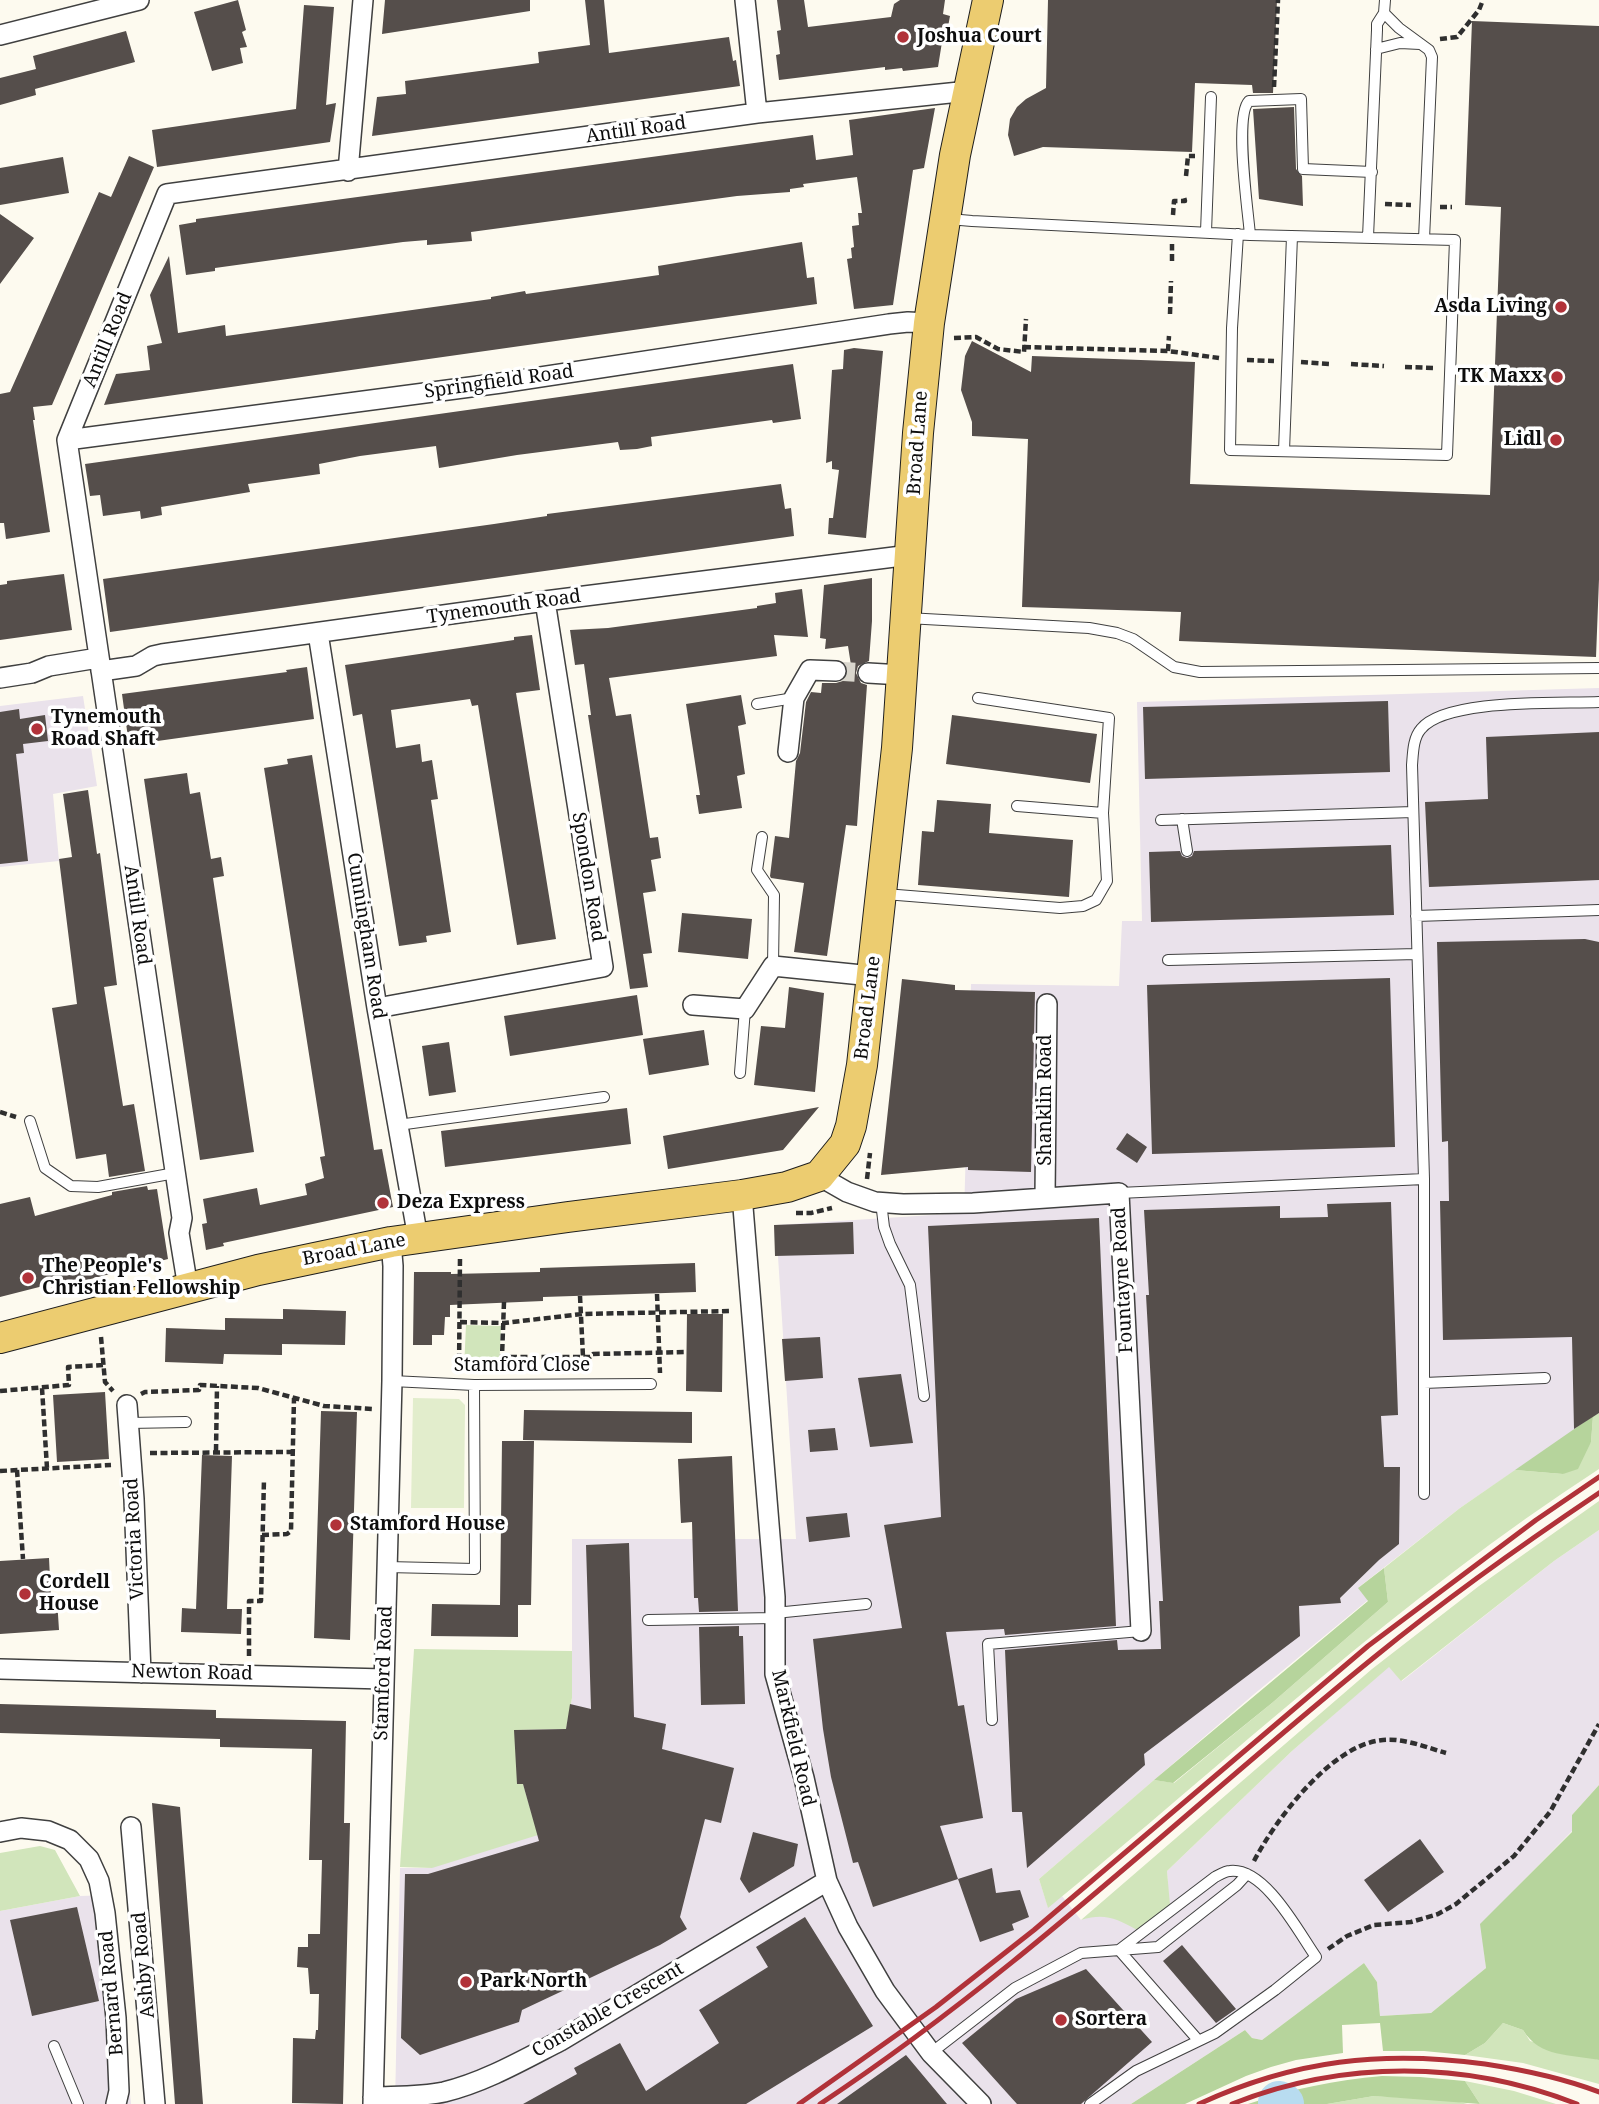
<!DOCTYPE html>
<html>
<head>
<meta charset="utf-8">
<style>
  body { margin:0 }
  canvas { display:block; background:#fdfaef }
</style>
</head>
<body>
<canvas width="1599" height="2104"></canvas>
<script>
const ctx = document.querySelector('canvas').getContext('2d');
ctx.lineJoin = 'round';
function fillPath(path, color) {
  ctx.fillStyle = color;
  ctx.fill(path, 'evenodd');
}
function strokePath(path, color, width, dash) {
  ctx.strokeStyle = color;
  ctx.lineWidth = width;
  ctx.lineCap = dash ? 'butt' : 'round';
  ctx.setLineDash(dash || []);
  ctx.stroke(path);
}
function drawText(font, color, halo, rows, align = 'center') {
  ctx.font = font + ' "Noto Serif",serif';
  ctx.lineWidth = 7;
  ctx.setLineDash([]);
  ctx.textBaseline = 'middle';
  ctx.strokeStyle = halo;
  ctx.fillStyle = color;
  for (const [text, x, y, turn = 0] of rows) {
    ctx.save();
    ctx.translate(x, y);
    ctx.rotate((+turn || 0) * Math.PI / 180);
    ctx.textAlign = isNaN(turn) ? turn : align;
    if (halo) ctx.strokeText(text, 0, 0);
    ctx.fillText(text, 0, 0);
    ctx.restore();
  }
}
const industrial = new Path2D(`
  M1599 688V1413L1460 1508 1359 1587 1368 1600 1253 1695 1039 1879 1048 1907 1062 1896 1081 1920 1095 1915H1108L1117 1919 1169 1905 1167 1871 1292 1751 1389 1666 1402 1681 1554 1561 1599 1530V1785L1572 1815V1831L1481 1924 1486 1968 1431 2013 1380 2016 1377 1982 1364 1963 1262 2040 1252 2038 1245 2030 1131 2104H395L400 1868H432L514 1730 566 1729 572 1698V1539H796L776 1225 964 1213 971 984 1119 986 1122 921H1142L1137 702Z
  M83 696 97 786 53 794 59 861 0 867V706Z
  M110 1895 131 2104H0V1911L80 1896Z`);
const green = new Path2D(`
  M466 1325 501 1326 499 1370 464 1369Z
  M1599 1413V1469C1401 1597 1230 1759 1048 1908L1039 1879 1154 1780 1174 1783 1272 1703 1388 1602 1384 1568 1460 1508 1515 1470 1563 1474 1591 1442 1593 1416Z
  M1599 1501V1530L1554 1561 1401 1681 1389 1667 1292 1751 1167 1871 1170 1905 1137 1930C1116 1918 1104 1913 1081 1920L1372 1669 1479 1586Z
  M414 1649 572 1651V1698L566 1729 515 1730 523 1784 538 1835 432 1868 400 1867Z
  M40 1846 55 1850 80 1896 0 1911V1853Z
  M1503 2023 1523 2030 1530 2041 1599 2060V2084L1523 2063 1465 2055 1485 2043Z
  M1465 2081 1514 2091 1556 2104H1480Z
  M1374 2096 1450 2100 1468 2104H1327Z`);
const forest = new Path2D(`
  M1593 1416 1591 1442 1578 1469 1563 1474 1515 1470Z
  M1384 1568 1388 1602 1272 1703 1173 1783 1154 1780 1368 1601 1358 1588Z
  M1599 1785V2060C1570 2054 1540 2058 1523 2030L1503 2023 1485 2043 1465 2055 1424 2051H1383L1380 2023 1342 2025 1343 2053 1296 2060 1271 2067 1246 2076 1185 2104H1131L1245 2030 1252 2038 1262 2040 1364 1963 1377 1982 1380 2016 1431 2013 1486 1968 1480 1924 1572 1832V1815Z
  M1382 2076 1420 2077 1465 2081 1480 2104 1374 2096 1327 2104H1248C1292 2089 1335 2080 1382 2076Z`);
const pitch = new Path2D(`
  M413 1398 459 1399 465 1405 464 1508H411Z`);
const river = new Path2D(`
  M1279 2102 1283 2104`);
const building = new Path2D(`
  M238 0 246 30 242 32 247 47 240 48 243 63 212 71 194 12Z
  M385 0H530V11L382 34Z
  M585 0H604L609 53 729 37 733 61 736 60 740 86 372 136 377 97 406 94 405 81 539 63 538 52 590 45Z
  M777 0H804L808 27 891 17 894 4 900 0H945L943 14 950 16 945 43 942 42 938 67 903 71 902 68 885 70V67L779 80 776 55 780 54 777 31 781 30Z
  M1048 0H1277L1273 93H1253L1252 85 1195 83 1192 152 1043 147 1014 156 1008 135 1010 119 1017 107 1026 99 1046 88Z
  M304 5 334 7 326 105 336 103 330 142 157 167 152 130 296 109Z
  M1472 21 1599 26V579L1596 657 1179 641 1181 612 1022 607 1028 439 972 436V422L961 390 965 356 972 341 1031 372 1032 356 1195 362 1190 484 1490 495 1501 207 1465 205Z
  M126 31 135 62 35 89 36 95 0 105V78L36 69 33 56Z
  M1294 107 1296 169 1302 176 1303 206 1259 199 1253 109Z
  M935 108 924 168 913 170 893 305 854 309 847 259 852 258 851 248 854 247 852 226 859 225 858 213H862L857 177 803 184 804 187 790 189V192L737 196 471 232 472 241 427 245V240L403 242 215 268V271L186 275 179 225 196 222V219L813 135 816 160 853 155 849 120Z
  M129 156 154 167 52 405 33 407 35 420H33L50 532 6 539 4 523H0V394L10 392 99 192 111 197Z
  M63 157 69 193 0 205V168Z
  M0 214 34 238 0 284Z
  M802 242 807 278 814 277 817 304 104 405 116 374 150 370 147 346 162 343 150 295 169 256 178 333 225 325 226 336 491 299V297L525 291 526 294 659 275 658 266Z
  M854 348 883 351 866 538 828 534 829 518H833L839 470 832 469V461L826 463 832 370 843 369 844 350Z
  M793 364 801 419 773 423 772 420 651 437 652 446 637 449 620 450 618 442 517 455 439 468 436 446 360 456 319 464 320 474 248 484 250 492 161 507 162 515 141 519 140 511 103 516 100 495 90 496 85 464Z
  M781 484 785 509 791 508 794 536 110 632 103 579 494 524 547 516V514Z
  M64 574 72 630 0 640V585L7 584V581Z
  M872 578V621L869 661 858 666 856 673 861 683 867 685 857 826 846 825 827 956 794 952 804 883 771 878 770 876 775 836 789 838 796 761 800 753 806 702 811 692 821 693 822 683H836L853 678 848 646 825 649 826 639 820 638 824 585Z
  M802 589 808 637 774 635 777 656 609 678 616 716 631 714 650 838 658 837 661 858 651 860 656 891 643 893 652 953 643 954 648 987 630 989 588 715H591L584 664 575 665 570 630 608 628 757 608V606L776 603 775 593Z
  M532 635 540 690 516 693 556 939 517 945 478 705 472 706 470 699 391 710 396 748 420 744 422 762 432 760 438 799 431 800 451 932 426 936 427 942 399 946 362 714 353 716 345 665 514 640V637Z
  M307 667 314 719 129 745 122 694 287 672 286 670Z
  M741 695 746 724 738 726 745 774 737 776 742 808 699 814 696 795H700L686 704Z
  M1388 701 1390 772 1145 779 1143 707Z
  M19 709 20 719 45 715 48 741 23 744 24 753 16 754 28 861 0 864V712Z
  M952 715 1097 734 1090 783 946 764Z
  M1599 732V880L1429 887 1425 802 1488 799 1486 737Z
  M312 755 374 1150 382 1149 393 1207 223 1243 224 1246 206 1250 202 1224 207 1223 203 1199 257 1188 260 1205 307 1195 305 1184 324 1178 320 1157 325 1156 264 768 288 764 287 759Z
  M187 773 190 794 200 792 211 859 221 857 224 876 213 878 254 1152 200 1160 144 779Z
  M88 790 97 854 100 853 117 985 104 987 123 1106 134 1104 145 1171 109 1177 106 1154 76 1159 52 1008 77 1004 59 859 72 857 63 794Z
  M937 800 991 804 989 833 1073 840 1069 897 918 885 922 831 934 832Z
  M1391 845 1394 915 1151 922 1149 852 1180 851 1182 856 1187 858 1192 856 1194 851Z
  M682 913 752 919 748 959 678 952Z
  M1585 939 1599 942V1413L1574 1429 1572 1337 1443 1340 1440 1201H1449L1448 1141 1442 1142 1437 942Z
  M1390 978 1395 1147 1152 1154 1147 985Z
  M902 979 955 985V990L1035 992 1031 1172 968 1170V1167L881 1175Z
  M789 987 824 993 815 1092 754 1085 761 1026 785 1028Z
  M637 995 643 1035 510 1056 504 1016Z
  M704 1030 709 1065 649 1075 643 1039Z
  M449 1042 456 1092 429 1096 422 1046Z
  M819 1107 783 1150 668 1169 663 1136Z
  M627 1108 631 1144 445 1167 441 1131Z
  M1127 1133 1147 1147 1137 1163 1116 1149Z
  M147 1186 148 1190 157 1189 168 1259 52 1289 51 1284 0 1297V1204L30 1197 35 1216 112 1195V1192Z
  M1391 1202 1398 1415 1381 1416 1384 1467H1400L1399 1544 1379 1560 1340 1598 1341 1603 1299 1606 1300 1636 1144 1754 1145 1765 1027 1868 1022 1812H1012L1005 1650 1117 1640 1118 1650 1161 1649 1159 1601H1163L1146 1295H1149L1144 1210 1280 1206V1218L1328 1217 1327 1204Z
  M1099 1218 1116 1626 1005 1635 1004 1629 946 1632 958 1706 964 1705 983 1818 940 1826 958 1879 873 1907 858 1862 853 1863 831 1777 823 1729 813 1639 902 1628 884 1525 941 1517 928 1226Z
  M853 1222 854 1254 775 1256 774 1225Z
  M695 1263 696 1292 543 1297V1301L450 1305V1317H445L444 1335H432V1345H413L414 1272H451V1274L540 1272V1268Z
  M283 1309 346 1311 345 1345 282 1344V1355L224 1354 223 1364 165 1362 166 1328 225 1330V1318L283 1319Z
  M687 1314H723L722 1392 686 1391Z
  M820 1337 823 1378 785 1381 782 1339Z
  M901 1374 913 1443 870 1447 858 1378Z
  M105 1392 109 1459 57 1462 53 1395Z
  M524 1410 692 1412V1443L523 1440Z
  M321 1411 357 1412 350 1640 314 1638Z
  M835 1428 838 1450 810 1452 808 1430Z
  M502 1441H534L531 1605H518V1637L431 1636 432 1604 500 1605Z
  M202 1455 232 1456 227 1609H242L241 1634 181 1632 182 1608 196 1609Z
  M732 1456 738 1611 699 1612 698 1598H694L692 1522 681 1523 678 1459Z
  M847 1513 850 1537 809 1542 806 1517Z
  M629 1543 634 1717 666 1724 662 1749 734 1768 721 1823 705 1819 680 1917 687 1929 660 1945 522 2010 519 2022 420 2055 401 2038 405 1874H428L539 1841 523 1784H517L514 1730 566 1729 570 1704 591 1709 586 1545Z
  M49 1558 51 1599H57L59 1630 0 1634V1561Z
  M739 1626V1636H743L745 1704 701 1705 699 1627Z
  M0 1704 216 1710V1718L346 1721 344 1823H350L343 2104 292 2103 293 2038 315 2039 316 2030H318L319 1994H310L308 1968 297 1967 298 1947H308V1934H320L322 1860H309L312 1749 220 1747V1739L0 1733Z
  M152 1803 180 1807 203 2104H175Z
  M753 1832 798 1844 794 1866 749 1893 740 1879Z
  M1420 1839 1444 1872 1388 1912 1364 1880Z
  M992 1868 996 1893 1020 1890 1029 1917 1012 1924 1014 1930 980 1942 958 1879Z
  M77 1907 99 2001 32 2016 10 1920Z
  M805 1917 873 2026 746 2104H523L577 2074 574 2068 620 2043 646 2091 719 2043 699 2010 768 1967 756 1947Z
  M1182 1945 1236 2009 1216 2023 1163 1961Z
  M1086 1969 1152 2042 1081 2104H1017L962 2043 1016 1999Z
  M906 2055 947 2104H837Z`);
const streetTunnel = new Path2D(`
  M836 671 868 673`);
const path = new Path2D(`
  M1440 39 1457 37 1479 10 1483 0
  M1274 87 1278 0
  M1186 176 1188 156H1195
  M1385 204 1411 205
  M1440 207H1452
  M1173 215 1174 201H1185L1184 197
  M1172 261V244
  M1170 314 1171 281
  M954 338 976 337 998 349 1024 352 1026 319
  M1024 347 1168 351 1219 358
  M1168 351 1169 336
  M1247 360 1274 361
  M1301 362 1330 364
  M1351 364 1384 366
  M1405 367 1435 368
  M1465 369 1486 371
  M0 1112 16 1117
  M867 1179 870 1153
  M796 1213H811L832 1208
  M657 1294 660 1373
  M580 1296 583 1357
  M504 1302 502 1357H590L593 1354 686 1352
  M460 1322 504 1323 582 1314 731 1311
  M101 1337 105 1382 113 1391
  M459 1371 460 1257
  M42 1388 47 1468
  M0 1391 69 1385 68 1367 103 1365
  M141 1394 145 1392 199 1390 200 1385 258 1388 324 1406 373 1409
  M216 1451 217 1386
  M150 1453 293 1452
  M17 1470 23 1559
  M0 1471 111 1465
  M262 1535 287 1534 291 1531 294 1398
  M249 1656V1601H261L264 1479
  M1254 1861C1276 1819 1332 1744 1383 1740 1404 1738 1425 1747 1446 1753
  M1328 1949 1347 1936 1374 1925 1411 1922 1438 1914 1456 1904 1514 1856 1550 1812 1599 1724`);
const lane = new Path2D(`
  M1384 13 1399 28 1429 50 1432 57 1424 239
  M1376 49 1400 43 1420 44
  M949 219 972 221 1250 235 1455 240 1447 455 1230 450 1232 328 1238 234
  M1206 232 1211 97
  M1250 235C1248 210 1234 116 1249 101L1301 99 1303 169 1372 172
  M1368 237 1377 30V24L1384 13 1385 0
  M1284 451 1292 236
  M907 618 1089 628 1117 633 1133 639 1174 667 1200 672 1599 668
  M757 704 794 698
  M1017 806 1103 813
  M1182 819 1187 851
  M1161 820 1413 812
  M762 837 757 870 774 895 773 966
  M885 894 1060 908 1083 906 1096 900 1107 881 1103 813 1109 718 978 698
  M1416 916 1599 910
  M1168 960 1417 954
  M740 1073 745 1009
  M30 1121 45 1168 71 1186 98 1187 175 1173
  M398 1125 604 1097
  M1424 1179V1494
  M1119 1193 1424 1179 1412 765C1413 753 1413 738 1421 729 1446 698 1559 704 1599 702
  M881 1202 884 1227 890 1244 910 1285 924 1396
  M392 1381 474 1385 651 1384
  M1424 1383 1545 1378
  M128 1423 186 1422
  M387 1567 475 1569 474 1385
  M775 1613 866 1604
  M648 1620 775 1618
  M992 1720 988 1644 1141 1631
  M1119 1950 1198 2040
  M54 2046 78 2104
  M931 2053 1015 1988 1081 1953 1158 1947 1237 1885 1247 1874
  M1090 2104 1136 2071 1215 2033 1275 1990 1316 1957C1299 1933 1265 1867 1230 1871 1225 1871 1219 1875 1215 1877L1119 1950`);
const street = new Path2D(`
  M745 0 757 113
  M0 35 139 0
  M348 171 363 0
  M67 440 501 383 889 324 908 322 929 323
  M318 633 377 1008 418 1238
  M101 671 136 666 153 656 162 654 545 601 910 555
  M868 673 902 675
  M0 678 32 673 49 666 98 658
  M788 752 794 698 810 670 836 671
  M693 1005 745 1009 773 966 872 976
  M377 1008 603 967 545 601
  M819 1176 847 1192 875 1202 903 1204 973 1203 1119 1193 1141 1631
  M742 1195 775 1597V1674L804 1778 827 1881 848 1927 885 1991 931 2053 981 2104
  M1045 1196 1047 1004
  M188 1288 179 1233 182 1218 67 440 167 194 757 113 969 91
  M127 1405 134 1499 141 1673
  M0 1669 384 1679
  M131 1827 155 2104
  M0 1832 21 1828 48 1831 70 1840 89 1859 99 1881 105 1913 116 2018 119 2091 116 2104
  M373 2097C397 2096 421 2097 444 2092 485 2082 523 2060 560 2041L827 1881
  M373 2104 392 1381 393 1266 391 1242`);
const primary = new Path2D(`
  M0 1338 258 1270 391 1242 568 1217 742 1195 787 1187 819 1176 845 1144 851 1126 862 1065 897 748 918 433 929 323 955 155 988 0`);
const rail = new Path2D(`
  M799 2104 936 2007 1034 1930 1368 1646 1536 1520 1599 1477
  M820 2104C1020 1972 1191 1805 1377 1655 1448 1597 1523 1544 1599 1493
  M1199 2104C1294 2060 1383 2050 1485 2064 1524 2070 1563 2078 1599 2092
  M1232 2104C1343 2060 1465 2060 1577 2104`);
const markers = [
  [903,37,7,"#b13239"],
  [1561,307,7,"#b13239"],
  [1557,377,7,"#b13239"],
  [1556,440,7,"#b13239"],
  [37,729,7,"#b13239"],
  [383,1203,7,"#b13239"],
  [28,1278,7,"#b13239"],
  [336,1525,7,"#b13239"],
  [25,1594,7,"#b13239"],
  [466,1982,7,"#b13239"],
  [1061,2020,7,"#b13239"]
];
const poiNames = [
  ["Joshua Court",917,37],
  ["Asda Living",1547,307,"right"],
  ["TK Maxx",1543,377,"right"],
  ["Lidl",1542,440,"right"],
  ["Tynemouth",51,718],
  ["Road Shaft",51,740],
  ["Deza Express",397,1203],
  ["The People's",42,1267],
  ["Christian Fellowship",42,1289],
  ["Stamford House",350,1525],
  ["Cordell",39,1583],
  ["House",39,1605],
  ["Park North",480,1982],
  ["Sortera",1075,2020]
];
const streetNames = [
  ["Antill Road",636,130,-8],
  ["Antill Road",108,340,-68],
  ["Springfield Road",499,382,-8],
  ["Broad Lane",918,443,-86],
  ["Tynemouth Road",504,607,-8],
  ["Spondon Road",588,877,81],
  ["Antill Road",137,915,82],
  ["Cunningham Road",366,936,81],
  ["Broad Lane",868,1008,-83],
  ["Shanklin Road",1046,1100,-90],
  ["Broad Lane",354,1250,-11],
  ["Fountayne Road",1123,1280,-93],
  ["Stamford Close",522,1366],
  ["Victoria Road",135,1539,-93],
  ["Newton Road",192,1673,1],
  ["Stamford Road",384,1673,-88],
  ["Markfield Road",793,1738,77],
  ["Ashby Road",144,1965,-95],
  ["Bernard Road",112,1993,-95],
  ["Constable Crescent",608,2010,-30]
];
fillPath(industrial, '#eae2eb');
fillPath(green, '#d1e5bb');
fillPath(forest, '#b6d49c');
fillPath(pitch, '#e2edcc');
strokePath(river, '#b8dcf0', 42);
fillPath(building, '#554e4b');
strokePath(streetTunnel, '#d9d6cd', 19, [19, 10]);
strokePath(lane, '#404040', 12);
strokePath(street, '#404040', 22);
strokePath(primary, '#1e1e1e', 32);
strokePath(path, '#2f2f2f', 4.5, [7, 3.5]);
strokePath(lane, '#fff', 10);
strokePath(street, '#fff', 19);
strokePath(primary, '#eccc70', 30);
strokePath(rail, '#b13239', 5);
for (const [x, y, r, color] of markers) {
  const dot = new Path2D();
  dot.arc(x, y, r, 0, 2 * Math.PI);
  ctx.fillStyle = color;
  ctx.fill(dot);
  strokePath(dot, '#fff', 2.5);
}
drawText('bold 19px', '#0d0d0d', '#fff', poiNames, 'left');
drawText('19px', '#0d0d0d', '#fff', streetNames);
</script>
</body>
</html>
